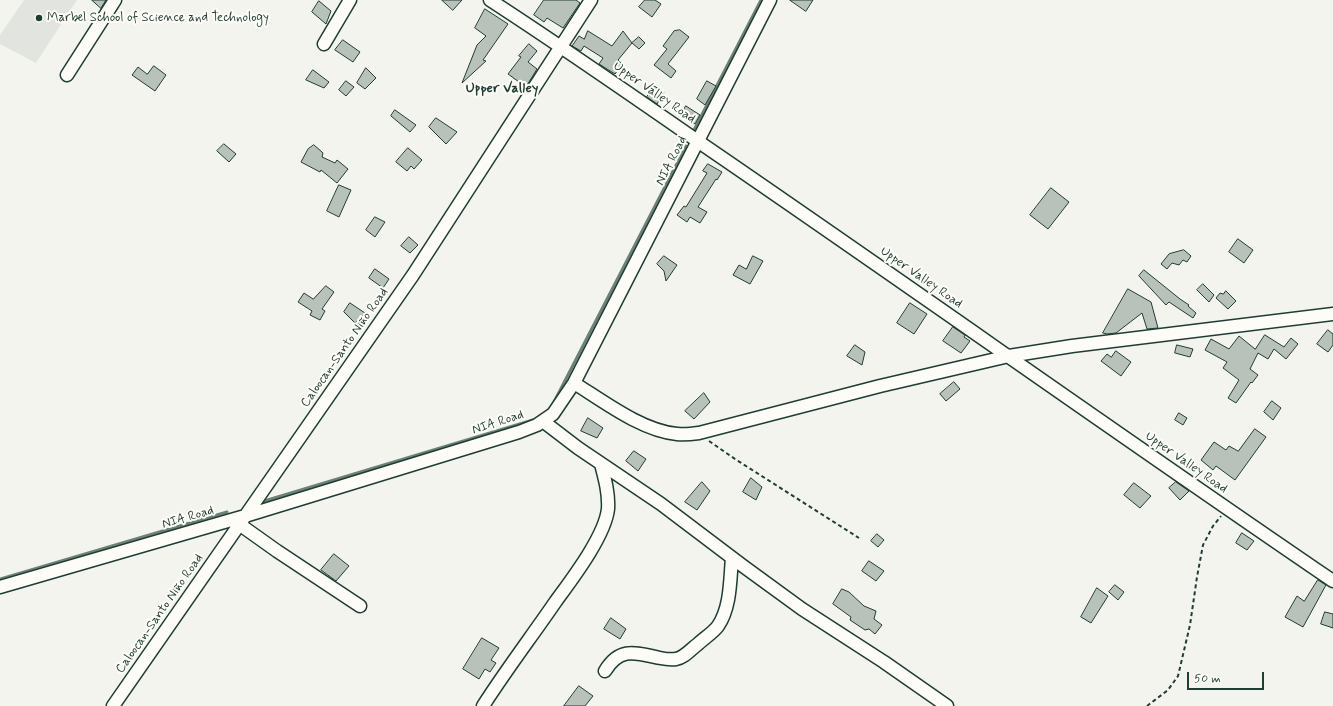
<!DOCTYPE html>
<html>
<head>
<meta charset="utf-8">
<style>
  body { margin:0 }
  #map { position:relative; width:1333px; height:706px; overflow:hidden; background:#f4f4ef; font-family:Mynerve,sans-serif }
  canvas { display:block }
  .scale { position:absolute; left:1187px; top:672px; width:77px; height:18px; box-sizing:border-box; border:2px solid #1f3d34; border-top:0; padding-left:5px; font-size:12px; line-height:14px; white-space:nowrap; color:#1f3d34; -webkit-text-stroke:3px #fdfcf7; paint-order:stroke }
</style>
</head>
<body>
<div id="map">
<canvas width="1333" height="706"></canvas>
<div class="scale">50 m</div>
</div>
<script>
const ctx = document.querySelector('canvas').getContext('2d');
ctx.lineJoin = 'round';
function fillPath(path, color) {
  ctx.fillStyle = color;
  ctx.fill(path, 'evenodd');
}
function strokePath(path, color, width, dash) {
  ctx.strokeStyle = color;
  ctx.lineWidth = width;
  ctx.lineCap = dash ? 'butt' : 'round';
  ctx.setLineDash(dash || []);
  ctx.stroke(path);
}
function drawText(font, color, halo, rows, align = 'center') {
  ctx.font = font + ' Mynerve,sans-serif';
  ctx.lineWidth = 4;
  ctx.setLineDash([]);
  ctx.textBaseline = 'middle';
  ctx.strokeStyle = halo;
  ctx.fillStyle = color;
  for (const [text, x, y, turn = 0] of rows) {
    ctx.save();
    ctx.translate(x, y);
    ctx.rotate((+turn || 0) * Math.PI / 180);
    ctx.textAlign = isNaN(turn) ? turn : align;
    if (halo) ctx.strokeText(text, 0, 0);
    ctx.fillText(text, 0, 0);
    ctx.restore();
  }
}
const built = new Path2D(`
  M24 0H77L36 63 0 44V35Z`);
const stream = new Path2D(`
  M693 132 761 0
  M553 404 686 146
  M261 502 533 420
  M0 579 227 512`);
const building = new Path2D(`
  M92 0H106L101 8Z
  M442 0H462L453 10Z
  M544 0H576L580 3 563 28 547 18 544 22 534 15Z
  M645 0H655L661 4 652 17 639 7Z
  M790 0H813L806 11Z
  M319 1 331 11 326 24 312 12Z
  M485 9 508 24 483 60 486 61 462 83 477 45 486 36 475 28Z
  M680 30 689 37 668 64 676 71 671 78 654 65 667 49 663 46 674 31Z
  M588 31 612 46 623 31 632 43 618 60 622 64 615 74 599 64 603 58 584 46 581 51 572 46 579 36 584 39Z
  M639 37 645 43 639 49 632 43Z
  M343 40 360 52 353 62 335 50Z
  M529 44 537 51 528 62 537 69 526 87 508 74 521 57 519 56Z
  M154 66 166 75 155 91 132 75 138 67 147 74Z
  M366 68 376 78 365 89 357 83Z
  M313 70 329 82 324 88 306 80Z
  M346 81 354 87 346 96 339 90Z
  M707 81 716 86 705 105 697 99Z
  M654 86 664 92 657 104 647 97Z
  M686 106 700 115 695 124 681 115Z
  M395 110 416 125 410 132 391 116Z
  M436 118 457 132 446 144 429 127Z
  M224 144 236 154 229 162 217 151Z
  M314 145 323 153 322 157 335 163 337 160 348 169 337 183 321 170 320 172 301 162 308 149Z
  M408 148 422 160 414 169 411 166 407 171 396 162Z
  M708 164 722 172 717 180 716 179 698 207 707 212 700 223 690 217 687 222 677 215 684 206 686 207 707 173 703 171Z
  M339 185 351 190 339 217 327 211Z
  M1051 188 1069 202 1048 229 1030 215Z
  M375 217 385 222 375 237 366 230Z
  M409 237 418 245 410 253 401 246Z
  M1238 239 1253 250 1244 263 1229 252Z
  M1184 250 1191 256 1187 262 1183 260 1179 265 1172 263 1167 269 1161 264 1169 254Z
  M664 256 677 265 666 281 664 271 657 264Z
  M753 256 763 261 750 284 733 275 739 265 746 269Z
  M375 269 389 279 383 288 369 278Z
  M1144 270 1180 299 1189 305 1188 306 1196 313 1193 318 1169 302 1166 305 1139 276Z
  M1203 284 1214 295 1209 302 1197 290Z
  M326 286 334 292 322 309 325 311 320 320 310 315 312 311 298 302 304 293 313 299Z
  M1128 289 1151 302 1158 328 1147 329 1142 313 1116 333 1107 334 1103 333Z
  M1226 291 1236 301 1228 309 1216 298 1220 293 1223 294Z
  M350 303 365 313 355 323 344 312Z
  M910 303 927 314 914 334 897 323Z
  M953 327 965 335 964 337 970 341 961 353 943 341Z
  M1328 330 1333 334V345L1328 352 1317 344Z
  M1265 335 1284 347 1291 338 1298 344 1286 359 1274 349 1268 359 1258 353 1250 369 1258 375 1252 383 1251 382 1236 403 1228 398 1239 380 1223 368 1227 362 1205 350 1211 339 1229 349 1239 336 1255 349Z
  M855 345 865 352 862 365 847 356Z
  M1177 345 1193 349 1190 357 1175 353Z
  M1116 351 1131 362 1121 376 1101 361 1107 354 1111 357Z
  M954 382 960 389 946 401 940 394Z
  M704 393 710 402 694 419 685 411Z
  M1272 401 1281 408 1273 420 1264 412Z
  M1179 413 1187 418 1183 425 1175 420Z
  M588 418 603 428 597 438 581 431Z
  M1255 429 1266 437 1235 480 1216 466 1213 470 1201 460 1214 442 1226 450 1229 446 1238 451Z
  M634 451 646 459 638 471 626 461Z
  M751 478 762 487 756 500 743 492Z
  M702 482 710 491 697 510 685 502Z
  M1176 482 1189 491 1180 500 1169 488Z
  M1134 483 1151 496 1140 508 1124 495Z
  M1242 533 1254 541 1247 550 1236 543Z
  M877 534 884 540 878 547 871 541Z
  M334 554 349 566 336 581 321 570Z
  M869 561 884 571 876 581 862 571Z
  M1318 580 1326 585 1303 627 1285 617 1297 596 1304 601Z
  M1115 585 1124 592 1118 600 1109 592Z
  M1097 588 1108 596 1091 623 1081 617Z
  M842 589 849 592 864 606 876 611 874 619 882 625 875 634 869 629 865 630 850 620 851 617 833 604Z
  M1325 612 1333 614V628L1321 624Z
  M611 618 626 629 620 639 604 629Z
  M482 638 499 648 491 660 496 663 490 672 485 669 479 679 463 669Z
  M579 686 593 696 585 706H564Z`);
const path = new Path2D(`
  M709 441 735 459 859 538
  M1147 706 1168 690 1178 676 1190 625 1197 577 1203 545 1213 526 1221 516`);
const minor = new Path2D(`
  M490 0C561 46 630 94 699 142 911 287 1120 436 1333 581
  M324 44 350 0
  M67 75 115 0
  M574 383C603 401 642 431 677 434 684 435 692 434 699 433L880 386 1009 356 1072 346 1333 314
  M544 422 578 448 661 504 743 566 802 609 884 662 947 706
  M239 524 277 551 360 606
  M0 587 245 516 519 432 537 425 553 414 574 383 770 0
  M605 671C620 646 636 653 660 658 665 659 670 660 676 659 684 658 691 649 698 644 704 638 713 633 718 626 731 607 730 579 732 558
  M113 706 413 275 591 0
  M483 706C506 670 532 636 556 601 572 579 605 536 608 509 609 494 605 479 601 464`);
const markers = [
  [39,18,4,"#1f3d34"]
];
const poiNames = [
  ["Marbel School of Science and Technology",47,18]
];
const streetNames = [
  ["Upper Valley Road",654,93,35],
  ["NIA Road",672,161,-63],
  ["Upper Valley Road",921,278,35],
  ["Caloocan-Santo Niño Road",345,348,-55],
  ["NIA Road",498,423,-18],
  ["Upper Valley Road",1186,463,35],
  ["NIA Road",188,518,-16],
  ["Caloocan-Santo Niño Road",160,614,-55]
];
const neighbourhoodNames = [
  ["Upper Valley",502,89]
];
fillPath(built, '#e2e5df');
strokePath(stream, '#6e8179', 3);
fillPath(building, '#b9c1bb');
strokePath(building, '#1f3d34', 1);
strokePath(minor, '#1f3d34', 15);
strokePath(path, '#1f3d34', 2, [4, 3]);
strokePath(minor, '#fdfcf7', 12);
for (const [x, y, r, color] of markers) {
  const dot = new Path2D();
  dot.arc(x, y, r, 0, 2 * Math.PI);
  ctx.fillStyle = color;
  ctx.fill(dot);
  strokePath(dot, '#fdfcf7', 1.5);
}
drawText('13px', '#1f3d34', '#fdfcf7', poiNames, 'left');
drawText('13px', '#1f3d34', '#fdfcf7', streetNames);
drawText('bold 14px', '#1f3d34', '#fdfcf7', neighbourhoodNames);
</script>
</body>
</html>
